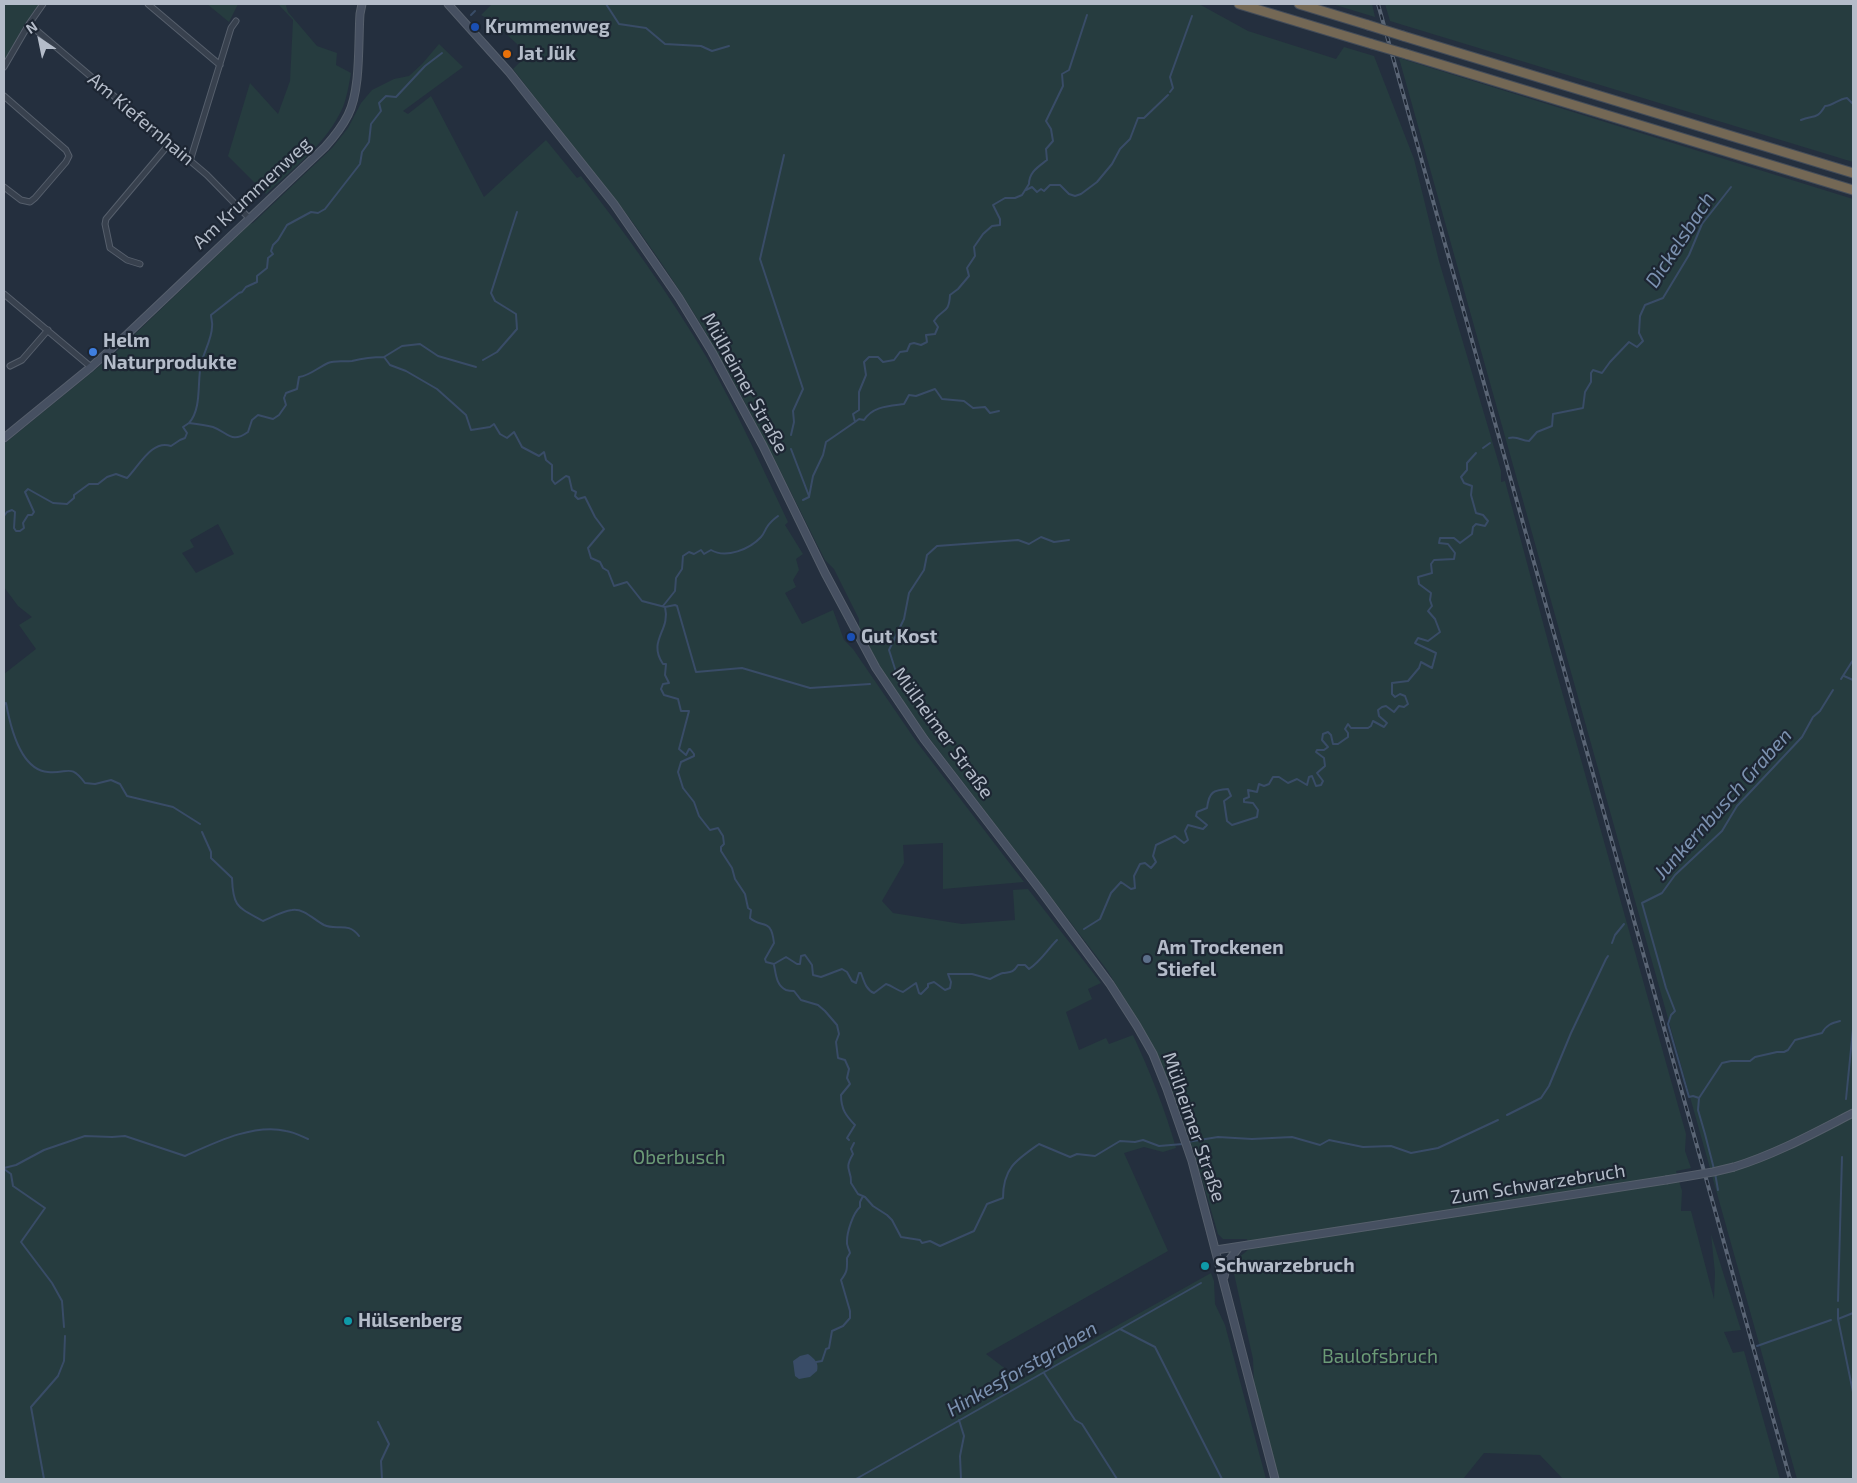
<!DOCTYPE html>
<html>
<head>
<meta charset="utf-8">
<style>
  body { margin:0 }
  #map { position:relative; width:1857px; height:1483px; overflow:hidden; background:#242f3e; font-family:"Exo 2",sans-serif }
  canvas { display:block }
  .frame { position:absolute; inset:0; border:5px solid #b4bcc9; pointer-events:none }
  .north { position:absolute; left:15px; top:15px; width:50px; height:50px; -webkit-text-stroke:4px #1d2633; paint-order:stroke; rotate:326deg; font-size:14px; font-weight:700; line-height:20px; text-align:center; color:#b4bcc9 }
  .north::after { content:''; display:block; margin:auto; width:18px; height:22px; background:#b4bcc9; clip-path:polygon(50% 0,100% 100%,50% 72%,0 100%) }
</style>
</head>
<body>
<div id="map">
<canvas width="1857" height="1483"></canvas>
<div class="frame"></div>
<div class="north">N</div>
</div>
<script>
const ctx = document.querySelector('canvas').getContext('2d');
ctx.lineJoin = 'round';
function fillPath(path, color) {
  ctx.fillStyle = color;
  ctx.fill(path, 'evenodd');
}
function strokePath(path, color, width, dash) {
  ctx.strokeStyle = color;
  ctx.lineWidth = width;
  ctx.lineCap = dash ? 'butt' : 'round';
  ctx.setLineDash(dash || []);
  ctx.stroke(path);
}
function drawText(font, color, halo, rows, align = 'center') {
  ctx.font = font + ' "Exo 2",sans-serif';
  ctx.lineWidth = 4.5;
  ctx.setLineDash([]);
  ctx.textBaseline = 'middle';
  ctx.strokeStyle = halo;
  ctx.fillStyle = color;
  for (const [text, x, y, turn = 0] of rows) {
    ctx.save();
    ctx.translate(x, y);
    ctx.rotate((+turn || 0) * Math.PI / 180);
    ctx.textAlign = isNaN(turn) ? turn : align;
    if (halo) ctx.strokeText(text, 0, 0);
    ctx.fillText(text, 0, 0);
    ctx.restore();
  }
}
const green = new Path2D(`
  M4 4H39L25 24 4 61Z
  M207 4H238L229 22Z
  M278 4H287L286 6 288 12 317 46 337 53 336 65 351 73C349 84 347 97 343 107 327 143 294 168 266 194L228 156 250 83 278 114 290 81 293 20Z
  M492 4H1199L1248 31 1336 59 1344 47 1374 56 1414 159 1439 261 1501 471V482L1505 481 1550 649 1686 1134 1685 1151 1691 1168 1676 1171 1682 1191 1681 1211H1691L1714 1299 1715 1273 1711 1234 1741 1330 1724 1332 1733 1353 1744 1351 1780 1479H1563L1540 1455 1484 1453 1463 1479H1279L1254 1386 1253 1359 1233 1269 1237 1259 1249 1249 1247 1239H1223L1218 1234 1194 1152 1166 1076 1156 1052 1140 1024 1107 970 926 734 880 667 859 627V619L834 569 825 560C780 471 737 380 683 296 660 260 635 224 609 191 577 150 544 110 513 69L528 54 492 21 481 15Z
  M1332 4H1372L1375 17Z
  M1385 4H1853V162L1390 21Z
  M439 44 463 67 403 111 408 114 431 96 484 197 546 140 577 178 581 176C626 234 670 295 707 358 737 411 762 467 788 522L785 525 803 554 796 559 799 570 793 580 796 587 785 593 802 624 833 610 844 640 853 649 916 741 1024 882 943 889V843L903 845 904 863 882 901 893 913 962 924 1015 920 1013 890 1028 889 1101 983 1088 989 1092 999 1066 1012 1079 1050 1106 1038 1109 1044 1133 1035C1150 1072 1165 1109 1176 1148L1163 1152 1144 1147 1124 1153 1168 1251 986 1354 1020 1380 1211 1273 1214 1281 1215 1304 1225 1325 1266 1479H4V674L36 649 19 625 32 617 18 606 4 587V444L112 356 250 224 253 223 332 148 348 128 361 103 372 90 394 79 409 76 422 64ZM218 524 234 554 196 573 182 553 194 547 190 540Z
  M1399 58 1853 199V1479H1797Z`);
const water = new Path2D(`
  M808 1354C815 1359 819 1363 817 1371L810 1377 799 1379 795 1376 793 1361 800 1356Z`);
const stream = new Path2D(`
  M606 4 619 24 646 28 665 44 701 46 712 51 729 46
  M471 15 475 11
  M1170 92 1173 88 1170 77 1192 16
  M1801 120C1813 115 1817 120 1825 106 1833 106 1838 99 1847 98L1853 104
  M784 155 760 259 803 389 793 411 794 422 791 435
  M1026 190 1032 187 1037 192 1041 189 1044 191 1050 185H1060L1069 194 1075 196 1081 194 1097 182 1112 164 1120 149 1130 139 1138 118H1144L1168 95
  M384 357 402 346 420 344 438 356 476 367
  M483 360 497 352 517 329 516 314 495 301 491 293 517 212
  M855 422 859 419 864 420C873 406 889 406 904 404L909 395 916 396 935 389 942 399 964 401 973 408 985 407 990 413 999 411
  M189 423C202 409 197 382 201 364 204 352 212 338 212 327 213 323 211 319 211 315L239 293 242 292 246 287 257 282V276L267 268 268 258 273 254 271 251 273 245 278 240 287 225 311 212 318 213 325 209 360 164 362 152 369 142 371 124 381 111 379 103 386 96 396 97 425 66 442 53
  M1509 438C1519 436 1521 441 1529 441L1537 432 1552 426 1553 414 1583 408 1585 392 1591 382V373L1593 370 1602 373 1610 362 1629 342 1637 347 1643 341 1639 333 1640 316 1645 305 1663 298 1689 255 1702 224 1731 187
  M1483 448 1490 443
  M791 449 809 496
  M803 500 809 497 813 476 823 455 826 442 855 422 853 414 859 410V392L866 375 864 362 869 357H878L883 362 894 360 900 352 907 351 910 344 914 343 921 345 927 342 926 335 935 334 938 327 934 321C942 308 949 315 950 295L958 289 969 276 967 268 975 256 974 247 983 234 992 226 1000 225V219L993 205 1005 198H1015L1022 195 1029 184C1029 172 1038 167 1047 160L1046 149 1053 141 1051 129 1046 121 1063 86 1062 74 1069 70 1087 15
  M4 516 7 512 12 510 15 512 14 528 16 531H20L24 528 23 523 28 515H32L34 512 25 492 28 489 53 503 67 504 74 498V495L89 484H98L107 477 116 474 127 478C139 466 152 439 171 446L180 440 185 438 187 433 183 427 189 423C197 424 205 425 213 427 229 433 231 444 248 432L252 420 258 415 273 419 279 415 286 405 284 398 286 393 297 389 299 377C311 375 317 368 328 363 335 360 344 362 352 361 364 358 370 357 384 357L390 365 406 371 437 389 466 415 471 430 490 427 494 424 500 434 507 438 514 432 522 447 539 456 544 452 546 460 552 465V480L555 484 566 476 569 477 572 490 576 492 575 496 578 499 585 497 595 517 604 529 588 548 591 558 600 562 603 568 608 571 614 586 627 582 642 601 665 607C671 631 647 640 663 664H666L665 675 669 683 663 684 661 689 664 695 678 699 681 711H689L679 749 686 755 689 749H690L694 754V756L681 762 678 772 683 788 694 802 699 816 710 830 718 828 723 836 724 844 721 847V851L732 868 735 879 745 894 748 908 751 910 750 918C762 929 771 917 774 943L765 959 766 962 774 964 786 957 797 964H800L801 956 805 955 812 965 813 975 821 977 842 969 847 972 852 981 856 983 859 973H861C864 981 866 990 874 993L886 984C893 986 896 990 903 992L916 983 919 993 921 994 928 987V984L934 982 945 990 950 988 951 982 948 974H972L990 979C994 977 999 974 1003 973 1011 972 1013 973 1018 965H1025L1029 969C1041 961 1047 950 1057 940
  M663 606 675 591 676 578 682 569 683 556 689 552 694 554 701 550 704 554 711 550C726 559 750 549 761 537 764 534 765 530 767 527 770 522 774 519 778 516
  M665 607 675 605 677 606 696 672 742 668 810 688 870 684
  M896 672 889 650 904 619 909 593 924 570 927 555 937 546 1018 540 1029 544 1041 537 1054 542 1069 540
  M1844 676 1853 680
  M1841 679 1853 660
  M4 704 6 703C10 725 20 770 48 772 69 774 70 763 85 783L95 784 111 780 120 784 127 796 173 807 200 824
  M202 832 211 852V858L232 878C233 908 238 907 263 921 272 917 283 911 292 910 304 908 314 920 324 925 337 931 348 921 359 936
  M1084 929 1100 919 1111 893 1121 882 1131 889 1135 888 1134 876 1140 864 1145 863 1151 868 1156 862 1153 856 1156 845 1175 836 1184 843 1188 840 1185 831 1188 825 1203 829 1207 825 1196 816 1197 812 1207 808C1209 792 1213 790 1228 789L1231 796 1224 801 1227 821 1232 825 1257 817 1258 810 1253 803 1244 802V799L1249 797 1248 790 1257 792 1259 784 1264 786 1269 784 1273 777H1279L1288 783 1297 779 1307 785 1309 777 1312 776 1316 786 1321 785 1323 781 1317 773 1325 766 1324 758 1316 752 1317 750H1324L1328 747 1322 740 1323 734 1328 732 1331 735 1333 744H1338L1348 737V733L1345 729 1348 724 1351 728H1368L1371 726 1373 721 1384 727 1387 723 1379 716 1378 710 1382 707 1386 706 1394 712 1399 706 1404 707 1408 704 1405 696 1400 694 1395 697 1392 694V683L1408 681 1419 668 1421 662 1432 668 1436 653 1415 643 1418 638 1428 641 1440 632 1435 619 1428 611 1432 606 1430 600 1431 593 1419 584 1418 577 1432 573 1431 564 1434 560 1454 559 1455 553 1448 544 1439 543 1440 538H1454L1460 543 1472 534 1473 527 1476 524 1485 526 1488 521 1483 515 1476 513 1471 495 1472 486 1464 483 1461 477 1467 470V463L1476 453
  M1612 943 1615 935 1624 924
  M774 965C776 974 776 985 786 990 789 991 792 991 794 991L801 1000 818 1005 825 1011 837 1025 839 1034 836 1042 838 1058 845 1060 849 1069 847 1078 850 1084 841 1095C841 1109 846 1116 855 1125L847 1138 849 1140
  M1699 1098 1722 1063 1731 1061H1750L1755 1057 1777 1052H1784L1788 1050 1795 1040 1822 1033C1826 1025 1832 1023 1840 1021
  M1846 1099 1853 1029
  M1507 1115 1541 1098 1549 1086 1571 1033 1606 959 1608 956
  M1187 1142 1218 1137 1252 1139 1292 1137 1320 1145 1329 1140 1363 1147 1391 1146 1411 1153 1438 1148 1498 1120
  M854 1143 851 1149 853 1154C843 1171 852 1169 851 1183L858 1194 865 1197 873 1206 887 1215 892 1220 901 1237 920 1240 922 1243 930 1241 940 1246 974 1231 987 1204 1003 1198C1003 1168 1016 1160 1039 1144L1070 1157 1077 1154 1095 1156 1120 1141 1135 1142 1143 1140 1159 1146 1183 1144
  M4 1168 16 1165 44 1150 85 1136 112 1137 125 1136 185 1156C214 1143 254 1123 286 1131 294 1132 301 1136 308 1139
  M4 1169 11 1174 13 1186 45 1208 21 1242 52 1283 62 1301 64 1327
  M1714 1169 1705 1134 1698 1110 1699 1098 1693 1096 1689 1097 1668 1024 1671 1015 1675 1011 1666 988 1642 903 1662 893 1675 875 1722 831 1737 806 1802 737 1813 717 1820 711 1833 690
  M1715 1173 1718 1190
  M1838 1301 1842 1157
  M1838 1309V1319L1853 1392
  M1838 1319 1853 1313
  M1120 1329 1155 1347 1222 1479
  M1757 1346 1831 1320
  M816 1362 822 1361 826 1349 829 1348 832 1331 843 1326 850 1318V1311L841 1280C848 1271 847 1268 847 1258L850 1253C849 1248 846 1246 847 1241 847 1232 853 1213 860 1207V1202L863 1196
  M1044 1373 1075 1420 1082 1424 1117 1479
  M959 1420 964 1436 960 1456 961 1479
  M378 1422 389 1444 381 1461 382 1479
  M44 1479 31 1407 58 1376 64 1361 65 1336
  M856 1479 1201 1283`);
const street = new Path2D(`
  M148 4 220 65
  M29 24 207 175 249 218
  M4 67 29 24 43 4
  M4 96 66 150 69 156 66 162 35 198 30 202 21 200 4 187
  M190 161 231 28 236 21
  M140 264 127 260 110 248 105 224 106 219 170 143
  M4 294 91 367
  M10 366 22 360 48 330`);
const secondary = new Path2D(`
  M448 4 509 72 614 204 679 298 712 352 763 446 825 573 876 668 924 739 1041 891 1110 984 1137 1026 1153 1054 1167 1089 1192 1161 1275 1479
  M4 438 91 367 119 342 325 147C334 137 342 127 348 115 361 90 358 42 360 14L362 4
  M1734 1167C1776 1154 1814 1133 1853 1113
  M1216 1250 1666 1180
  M1224 1277 1227 1263 1239 1247`);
const highway = new Path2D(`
  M1239 4 1372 44
  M1299 4 1368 25
  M1403 36 1853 173
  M1406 54 1853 190`);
const rail = new Path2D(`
  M1378 4 1790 1479`);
const secondaryBridge = new Path2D(`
  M1666 1180 1713 1172 1734 1167`);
const highwayBridge = new Path2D(`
  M1368 25 1403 36
  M1372 44 1406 54`);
const markers = [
  [475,27,5,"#1a4fb4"],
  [507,54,5,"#e8710a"],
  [93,352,5,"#3f7fe0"],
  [851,637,5,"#1a4fb4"],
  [1147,959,5,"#5c6f8a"],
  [1205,1266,5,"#0f9aa8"],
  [348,1321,5,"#0f9aa8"]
];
const poiNames = [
  ["Krummenweg",485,27],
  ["Jat Jük",517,54],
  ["Helm",103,341],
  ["Naturprodukte",103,363],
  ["Gut Kost",861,637],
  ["Am Trockenen",1157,948],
  ["Stiefel",1157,970],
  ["Schwarzebruch",1215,1266],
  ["Hülsenberg",358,1321]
];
const streetNames = [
  ["Am Kiefernhain",141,119,40],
  ["Am Krummenweg",252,193,-43],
  ["Mülheimer Straße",745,383,61],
  ["Mülheimer Straße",943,733,54],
  ["Mülheimer Straße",1194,1127,71],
  ["Zum Schwarzebruch",1538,1184,-9]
];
const parkNames = [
  ["Oberbusch",679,1158],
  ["Baulofsbruch",1380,1357]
];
const waterNames = [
  ["Dickelsbach",1680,240,-57],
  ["Junkernbusch Graben",1723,804,-48],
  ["Hinkesforstgraben",1022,1369,-30]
];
fillPath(green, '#263c3f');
fillPath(water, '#394c67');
strokePath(stream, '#394c67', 2);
strokePath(street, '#565f6c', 7);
strokePath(secondary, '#565f6c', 9);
strokePath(highway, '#434c59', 11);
strokePath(street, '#38414e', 5);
strokePath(secondary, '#465061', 7);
strokePath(highway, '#746855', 9);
strokePath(rail, '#5a6575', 4);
strokePath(rail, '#1d2633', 2, [5.5]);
strokePath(secondaryBridge, '#565f6c', 9, []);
strokePath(highwayBridge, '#434c59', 11, []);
strokePath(secondaryBridge, '#465061', 7);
strokePath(highwayBridge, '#746855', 9);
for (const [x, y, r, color] of markers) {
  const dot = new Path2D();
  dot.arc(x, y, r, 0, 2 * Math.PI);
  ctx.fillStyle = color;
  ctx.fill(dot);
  strokePath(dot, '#1d2633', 2);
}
drawText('bold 19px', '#b4bcc9', '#1d2633', poiNames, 'left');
drawText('19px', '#b4bcc9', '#1d2633', streetNames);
drawText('19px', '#6b9a76', '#1d2633', parkNames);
drawText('italic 20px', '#7c92b1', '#1d2633', waterNames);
</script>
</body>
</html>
